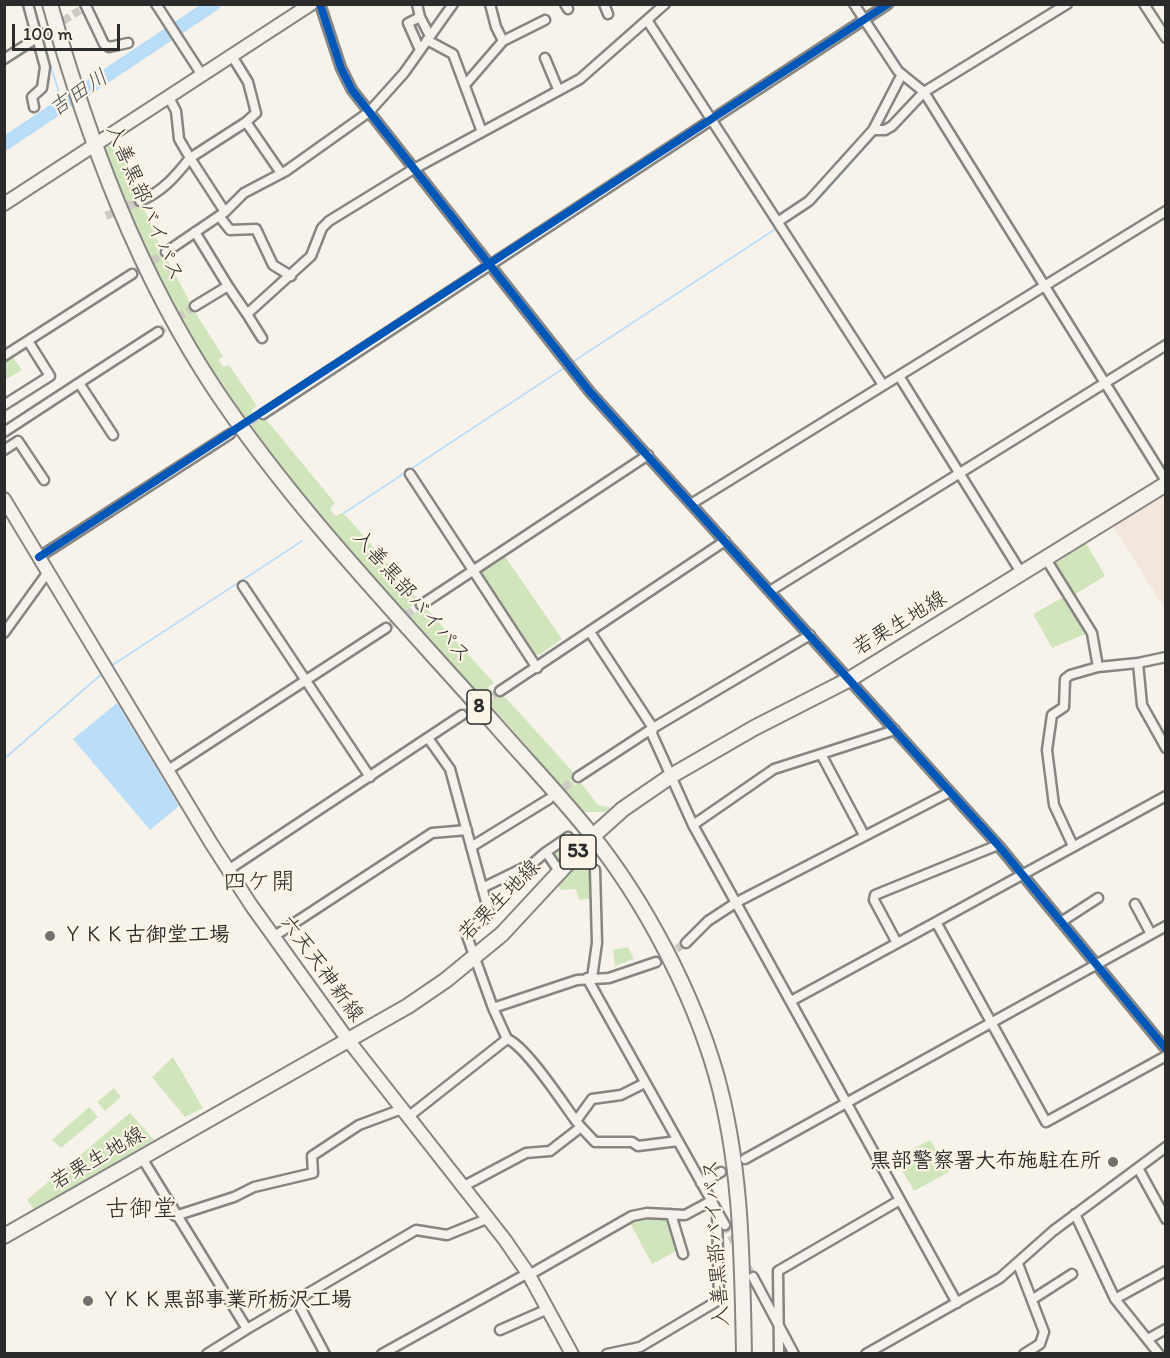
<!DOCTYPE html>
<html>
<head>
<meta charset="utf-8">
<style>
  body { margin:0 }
  #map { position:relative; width:1170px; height:1358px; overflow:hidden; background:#f7f3ea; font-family:Itim,sans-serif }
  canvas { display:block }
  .frame { position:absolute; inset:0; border:6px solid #2b2b2b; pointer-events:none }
  .scale { position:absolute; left:12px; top:24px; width:108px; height:27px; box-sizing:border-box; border:3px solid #2b2b2b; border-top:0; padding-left:8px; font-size:18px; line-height:21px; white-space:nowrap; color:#2b2b2b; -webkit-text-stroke:4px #fcf5e5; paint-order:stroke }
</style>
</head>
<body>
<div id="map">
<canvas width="1170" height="1358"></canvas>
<div class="frame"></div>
<div class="scale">100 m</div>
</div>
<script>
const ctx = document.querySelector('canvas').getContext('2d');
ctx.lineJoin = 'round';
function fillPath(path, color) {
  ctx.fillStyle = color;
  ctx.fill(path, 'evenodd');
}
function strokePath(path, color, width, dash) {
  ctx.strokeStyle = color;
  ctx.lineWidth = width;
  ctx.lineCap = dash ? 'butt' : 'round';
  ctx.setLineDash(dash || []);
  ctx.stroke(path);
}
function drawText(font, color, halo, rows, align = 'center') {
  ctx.font = font + ' Itim,"Klee One",sans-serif';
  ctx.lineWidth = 4.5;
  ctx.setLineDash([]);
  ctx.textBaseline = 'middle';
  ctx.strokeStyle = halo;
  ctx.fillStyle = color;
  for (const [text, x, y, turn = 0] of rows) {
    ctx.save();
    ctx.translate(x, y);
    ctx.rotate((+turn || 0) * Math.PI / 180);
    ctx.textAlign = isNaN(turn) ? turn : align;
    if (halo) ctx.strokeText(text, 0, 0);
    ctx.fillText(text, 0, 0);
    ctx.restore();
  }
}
const built = new Path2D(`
  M1165 493V609L1113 526Z`);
const green = new Path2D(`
  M108 145 127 159 138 197 135 199 137 205 142 204 160 246 157 249 163 261 167 259 191 304 188 308 191 313 195 312 223 356 218 360 223 367 229 365 257 406 251 410 255 415 244 421C187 337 143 248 104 153Z
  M13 357 22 370 5 380V362Z
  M264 417 335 503 330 509 335 516 342 513 348 518 417 598 414 604 403 612 283 472 248 427Z
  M1086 543 1105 576 1074 595 1054 564Z
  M504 555 562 639 539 655 534 654 478 572Z
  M1064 597 1085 634 1052 648 1033 614Z
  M424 606 494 683 488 687 493 692 484 698 408 618Z
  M497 696 506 698 573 772 574 777 571 780 575 785 581 783 598 805 611 808 605 812H584L488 702Z
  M569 839 570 848 557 861 551 852Z
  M575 867 593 868 592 898 579 900 576 889 561 890 556 884Z
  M628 947 634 959 615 966 613 950Z
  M173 1057 203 1108 185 1117 152 1077Z
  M114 1088 121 1097 105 1111 97 1102Z
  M89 1107 98 1117 61 1148 52 1140Z
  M130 1113 154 1140 34 1209 27 1200Z
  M930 1140 949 1172 914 1191 895 1158Z
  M640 1218 669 1219 678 1250 652 1264 630 1223Z`);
const water = new Path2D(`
  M117 703 179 806 150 830 73 739Z`);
const stream = new Path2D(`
  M33 4 41 34
  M897 4 872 22 905 71 925 86 943 114
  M42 39 63 105
  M882 126 888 110
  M782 225 814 204 877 134
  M571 363 777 228
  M344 513 567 366
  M111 666 302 541
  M4 759 104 672
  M173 1132 256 1085`);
const river = new Path2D(`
  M4 144 214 4`);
const minorTunnel = new Path2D(`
  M43 34 80 10
  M106 216 140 201
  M132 274 166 252
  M158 332 195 306
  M230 434 263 414
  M386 628 421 605
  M462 715 500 691
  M554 795 578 777
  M656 962 686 943
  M725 1225 753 1277`);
const minor = new Path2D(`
  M28 4 45 67 42 88 32 97 34 107
  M85 4 104 44 109 47 128 43
  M156 4 202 75
  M320 4 341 68 352 90 590 392 998 845 1166 1049
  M417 4 420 17
  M565 4 568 9
  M604 4 608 14
  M854 4 898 71 924 92 1166 481
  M1144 4 1166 38
  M647 20 883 385
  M427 40 453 54 482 132
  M503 41 545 20
  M420 50 408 23 420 17 430 36
  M232 56 248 82 256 113 246 122
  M545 58 558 89
  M4 59 43 34
  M465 85 503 41 496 27 490 4
  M168 96 176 111 179 139 190 158 246 122 281 173
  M873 130H885L892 126 924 92 1067 4
  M140 201C162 192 175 177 190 158L225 212
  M219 216 230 230 256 229 273 265 291 276
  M779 221 809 201 873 130 902 74
  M195 232 228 286
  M166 252 225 212 244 193 286 171 369 112 404 73 453 4
  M195 306 228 286 247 314
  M262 338 247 314 311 256 322 228 329 221 412 170 580 79 665 4
  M4 356 132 274
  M899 376 1022 574
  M4 405 50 376 28 341
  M263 414 888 4
  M4 432 79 383
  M113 435 79 383 158 332
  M4 450 18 441 44 480
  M410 474 537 668
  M691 504 1166 211
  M39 557 230 434
  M1046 559 1092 633 1098 667 1138 663 1166 657
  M243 586 370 777
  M770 591 1166 345
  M421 605 648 455
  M590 632 653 728 652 734 693 825 957 1303
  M4 633 48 572
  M1138 663 1142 705 1166 748
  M500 691 725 541
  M428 738 450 769 488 909 486 918 468 928 467 936 493 1008 577 980 609 978 656 962
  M821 754 895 730
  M168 770 386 628
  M578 777 653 728 810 635
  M1166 796 936 922 1046 1122 1166 1056
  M693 825 774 769 821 754 864 835
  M1073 846 1054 805 1047 750 1052 715 1064 707 1065 679 1070 675 1098 667
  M471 847 549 799
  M546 852 568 837
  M228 870 462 715
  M482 888 533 863 546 852 559 871
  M1135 904 1151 934
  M1061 922 1098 898
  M273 937 432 833 467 830
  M686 943 708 921 737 902 950 792
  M897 943 874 900 875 895 998 845
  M587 978 725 1225
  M592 978 597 943 595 870
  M791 1001 936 922
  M507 1039C525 1045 563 1103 576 1121L592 1099 621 1095 645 1083
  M408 1117 507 1039 493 1008
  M581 1127 595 1142H632L638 1146 678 1141
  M142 1158 247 1329 207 1354
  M745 1159 1166 926
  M1138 1168 1166 1219
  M701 1183 721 1172
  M464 1186 526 1153 550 1151 581 1127 576 1121
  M671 1214 683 1254
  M1075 1214 1115 1299 1159 1354
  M175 1216 234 1197 254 1187 313 1173 312 1156 359 1125 402 1109
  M1018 1264 1044 1332 1040 1344 1024 1354
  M529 1275 632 1216 647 1213 685 1215 711 1201
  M753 1277 794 1354
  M1033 1299 1072 1274
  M1115 1299 1166 1271
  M297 1301 325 1354
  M247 1329 416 1230 447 1235 489 1218
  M500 1330 548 1309
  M1148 1339 1166 1329
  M382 1354 528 1273
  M607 1354 640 1347 719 1300 717 1213
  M779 1354 778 1271 900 1200
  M866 1354 1000 1278 1053 1231 1166 1147`);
const secondary = new Path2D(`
  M4 204 311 4
  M4 499 211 843 251 905 348 1040 505 1240 529 1275 572 1354`);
const primary = new Path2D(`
  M4 1236 408 1006 446 980 502 934 593 836 623 809 671 776 754 728 850 679 1166 484`);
const trunk = new Path2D(`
  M50 4C88 139 138 274 216 391 296 510 397 614 492 721 524 758 559 794 590 833 644 900 692 991 716 1074 742 1166 742 1259 744 1354`);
const cycleway = new Path2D(`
  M320 4 341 68 352 90 590 392 998 845 1166 1049
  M39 557 888 4`);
const markers = [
  [50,936,6,"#72716e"],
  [1113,1162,6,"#72716e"],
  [88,1301,6,"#72716e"]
];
const shields = [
  [479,707,24],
  [578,852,36]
];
const shieldNames = [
  ["8",479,707],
  ["53",578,852]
];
const streetNames = [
  ["入善黒部バイパス",144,203,67],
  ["入善黒部バイパス",411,597,49],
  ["若栗生地線",900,624,-31],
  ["若栗生地線",500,901,-45],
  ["六天天神新線",321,969,54],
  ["若栗生地線",98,1159,-30],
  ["入善黒部バイパス",717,1243,-94]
];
const poiNames = [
  ["ＹＫＫ古御堂工場",62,936],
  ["黒部警察署大布施駐在所",1101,1162,"right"],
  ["ＹＫＫ黒部事業所栃沢工場",100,1301]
];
const waterNames = [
  ["吉田川",79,94,-34]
];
const quarterNames = [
  ["四ケ開",259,883],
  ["古御堂",141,1210]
];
fillPath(built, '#f4e6db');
fillPath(green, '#d0e5bc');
fillPath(water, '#badef9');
strokePath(stream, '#badef9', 2);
strokePath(river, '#badef9', 14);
strokePath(minorTunnel, '#cecbc4', 8, [8, 4]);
strokePath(minor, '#878581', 13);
strokePath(secondary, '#878581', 16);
strokePath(primary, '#878581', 18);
strokePath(trunk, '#878581', 18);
strokePath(minor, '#f5f2ec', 8);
strokePath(secondary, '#f5f2ec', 12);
strokePath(primary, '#f5f2ec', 14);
strokePath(trunk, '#f5f2ec', 14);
strokePath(cycleway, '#0057b8', 8);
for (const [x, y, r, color] of markers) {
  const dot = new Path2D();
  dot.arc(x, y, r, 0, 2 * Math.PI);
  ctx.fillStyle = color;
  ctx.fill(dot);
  strokePath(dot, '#fcf5e5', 2);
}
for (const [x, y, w] of shields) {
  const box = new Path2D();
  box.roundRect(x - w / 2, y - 17, w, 34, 4.5);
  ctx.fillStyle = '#fcf5e5';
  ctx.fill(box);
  strokePath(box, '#2b2b2b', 1.5);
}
drawText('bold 20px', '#2b2b2b', null, shieldNames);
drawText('21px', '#2b2b2b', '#fcf5e5', streetNames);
drawText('bold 21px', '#2b2b2b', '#fcf5e5', poiNames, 'left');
drawText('italic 22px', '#485660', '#fcf5e5', waterNames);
drawText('24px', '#2b2b2b', '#fcf5e5', quarterNames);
</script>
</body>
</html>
